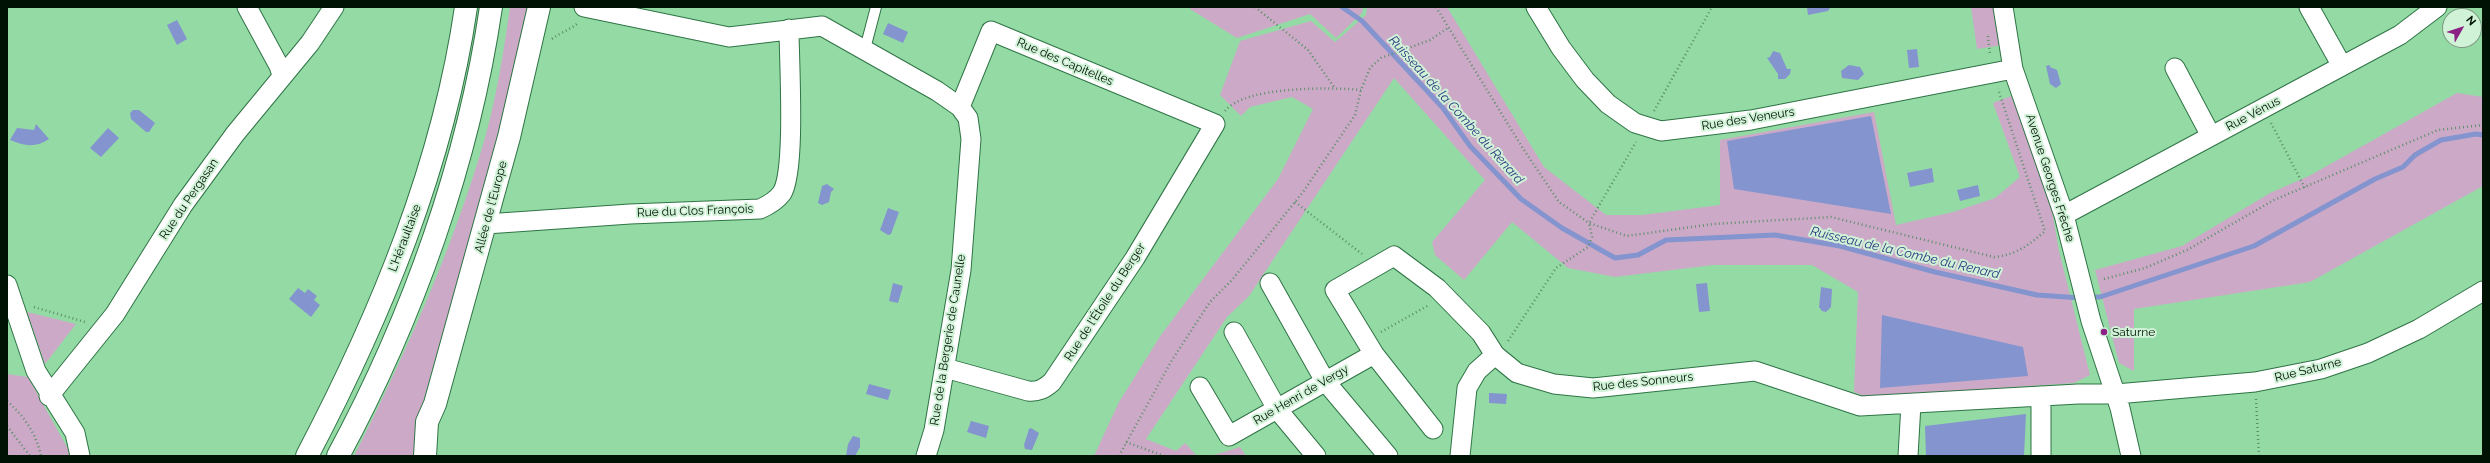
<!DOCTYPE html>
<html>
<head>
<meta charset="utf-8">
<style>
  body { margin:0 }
  #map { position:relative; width:2490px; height:463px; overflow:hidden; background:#94daa5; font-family:Raleway,sans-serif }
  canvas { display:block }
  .frame { position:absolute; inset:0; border:8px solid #001203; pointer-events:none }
  .north { position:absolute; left:2442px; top:8px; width:40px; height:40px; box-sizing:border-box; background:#d0f2d7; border:1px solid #7d9882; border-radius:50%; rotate:51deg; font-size:11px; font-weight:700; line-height:16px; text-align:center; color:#001203 }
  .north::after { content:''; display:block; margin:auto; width:14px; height:18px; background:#8c2185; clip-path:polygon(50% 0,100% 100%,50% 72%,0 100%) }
</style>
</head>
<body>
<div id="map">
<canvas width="2490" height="463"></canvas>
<div class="frame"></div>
<div class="north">N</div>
</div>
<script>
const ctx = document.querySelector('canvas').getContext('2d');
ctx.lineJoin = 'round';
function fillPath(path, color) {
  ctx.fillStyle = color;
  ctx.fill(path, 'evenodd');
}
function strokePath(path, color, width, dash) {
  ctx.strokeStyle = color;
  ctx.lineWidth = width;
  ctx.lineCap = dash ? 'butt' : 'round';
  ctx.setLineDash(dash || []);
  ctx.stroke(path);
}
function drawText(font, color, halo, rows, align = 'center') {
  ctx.font = font + ' Raleway,sans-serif';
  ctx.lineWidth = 4;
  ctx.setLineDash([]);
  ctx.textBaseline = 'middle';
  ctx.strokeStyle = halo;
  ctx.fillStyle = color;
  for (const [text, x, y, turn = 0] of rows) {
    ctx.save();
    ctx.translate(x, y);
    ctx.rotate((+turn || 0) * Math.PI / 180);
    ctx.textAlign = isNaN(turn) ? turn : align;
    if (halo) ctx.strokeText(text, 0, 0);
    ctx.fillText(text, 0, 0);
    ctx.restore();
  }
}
const green = new Path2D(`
  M510 7H531L497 144 419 416 413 456H354C406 353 453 248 485 138 497 95 504 50 510 7Z
  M1191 7H1363L1362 13 1336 38 1310 14 1237 38 1190 9Z
  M1367 7H1447L1544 167 1606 215H1642L1720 205V140L1874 112 1896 225 1953 212 1995 198 2020 177 1993 103 2014 95 2049 194 2059 251 2090 375 2074 383 1866 397 1854 392 1858 292 1812 265H1713L1615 277 1568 268 1512 222 1464 280 1435 255 1432 242 1485 180 1394 78 1249 296 1227 317 1146 439 1176 451 1185 443 1197 456H1094L1119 402 1161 335 1278 179 1313 109 1292 97 1250 107 1241 116 1220 95 1240 41 1311 21 1335 42 1366 15Z
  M1971 7H1996L2002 45 1977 49Z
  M2457 93 2483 97V186L2310 282 2134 309V371L2119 363 2095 270 2182 246 2270 193 2309 176Z
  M27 312 76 324 45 364Z
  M7 374 28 377 68 449 69 456H7Z
  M1240 447 1246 456H1211Z`);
const water = new Path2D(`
  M1807 7H1830V8L1828 11 1808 15Z
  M177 20 187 39 177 45 167 25Z
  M888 23 908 32 903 43 883 34Z
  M1917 49 1919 67 1909 68 1907 50Z
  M1773 51 1780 53 1787 69H1791L1790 74 1785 79H1778V74L1767 58 1770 57Z
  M1849 65 1860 67 1864 74 1858 80 1842 78 1841 71Z
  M2050 65V67L2057 70 2061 84 2056 88 2050 84 2046 66Z
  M133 110H139L155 123 149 132H146L131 119 130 113Z
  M1871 116 1891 214 1734 189 1727 141Z
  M36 124 49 139C36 148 24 146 10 140L17 128 34 130Z
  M108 128 119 138 101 157 90 148Z
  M1932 168 1934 182 1910 187 1907 173Z
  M827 184 834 189 831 192 829 202 822 205 818 203 822 186Z
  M1978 185 1980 196 1960 201 1957 190Z
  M888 208 899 212 891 234 888 235 880 230Z
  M893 283 903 286 898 303 889 301Z
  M1707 283 1710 311 1699 312 1696 284Z
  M1821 287 1832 289 1831 307 1826 312 1822 311 1819 307Z
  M298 288 305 293 308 289 317 296 314 300 320 305 311 317 289 299Z
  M1882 315 2023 347 2028 376 1880 388Z
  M869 384 891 390 888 400 866 394Z
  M1489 393 1507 394 1506 404 1489 403Z
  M2026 414 2024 456H1926L1925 426Z
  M971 421 989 426 986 438 967 432Z
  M1031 428 1039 433 1032 450 1025 449 1024 445 1029 429Z
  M853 436 860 438V447L855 456H846L848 444Z`);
const stream = new Path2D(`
  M1342 7 1362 21 1443 108 1470 146 1521 199 1562 228 1615 258 1638 255 1666 240 1775 235 1840 246 1935 272 2037 295 2081 298
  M2089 297H2100L2254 246 2375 179 2403 167 2415 155 2441 140 2476 134 2483 135`);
const path = new Path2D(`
  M1255 7 1308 50 1334 87
  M1436 7 1522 147 1559 202 1589 223 1627 236 1713 224 1831 217 1994 257C2016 255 2029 245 2045 231L1998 89
  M1988 36 1990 55
  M552 39C561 32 570 30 578 23
  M1225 111C1244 86 1331 87 1361 90
  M1654 111 1712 7
  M2271 123 2305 188
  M1295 202 1362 254
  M2104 279 2145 268 2187 250 2274 200 2438 130 2483 125
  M34 307 85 322
  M1381 332 1429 305
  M1508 341 1556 268 1588 247 1592 237 1589 223 1636 142
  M2256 399 2259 456
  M7 401C24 416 36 433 41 456
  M7 426 30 456
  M1126 442 1164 456
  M1119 456 1172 360 1210 302 1232 280 1303 192 1355 115 1361 90 1370 68 1381 58 1430 40 1448 28`);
const lane = new Path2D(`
  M865 49 876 7`);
const street = new Path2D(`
  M247 7 279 66 282 75
  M584 7 729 37 822 26 937 91 960 107 968 118 971 139 961 270 934 430 926 456
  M1536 7 1561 48 1585 80 1608 104 1635 123 1661 131 1751 120 2013 69
  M2003 7 2013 69 2064 215 2091 321 2120 408 2131 456
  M2309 7 2342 66
  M2175 68 2211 136
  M2064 215 2400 35 2437 7
  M486 224 630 214 760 209C769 205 776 201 782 193 796 170 789 60 789 29
  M1270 283 1325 381 1388 456
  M7 285 36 371 75 433 80 456
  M1234 332 1277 409 1316 456
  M1374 354 1433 429
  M945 368 1028 391C1038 392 1044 389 1052 382L1135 258 1215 124 991 31 960 107
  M1200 387 1229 436 1374 354 1335 290 1394 256 1437 288 1481 333 1495 355 1517 373 1554 384 1593 388 1755 371 1860 406 2078 394H2116L2255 382 2321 369 2368 353 2419 329 2483 291
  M49 396 115 314 183 205 235 134 310 43 334 7
  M1460 456 1467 388 1477 371 1495 355
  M1908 456 1911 404
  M2041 456V396`);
const secondary = new Path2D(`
  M425 456 427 422 435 404 509 137 539 7`);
const highway = new Path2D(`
  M307 456C381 315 443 165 466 7
  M338 456C413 317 468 163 491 7`);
const markers = [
  [2104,332,4,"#8c2185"]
];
const streetNames = [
  ["Rue des Capitelles",1065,62,23],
  ["Rue Vénus",2253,114,-28],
  ["Rue des Veneurs",1748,119,-9],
  ["Avenue Georges Frêche",2050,178,72],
  ["Rue du Pergasan",189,199,-56],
  ["Allée de l'Europe",491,207,-75],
  ["Rue du Clos François",695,211,-2],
  ["L'Héraultaise",405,238,-69],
  ["Rue de l'Étoile du Berger",1105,302,-57],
  ["Rue de la Bergerie de Caunelle",948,340,-81],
  ["Rue Saturne",2308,370,-14],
  ["Rue des Sonneurs",1643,382,-6],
  ["Rue Henri de Vergy",1301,395,-30]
];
const poiNames = [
  ["Saturne",2112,332]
];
const waterNames = [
  ["Ruisseau de la Combe du Renard",1456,110,48],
  ["Ruisseau de la Combe du Renard",1905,253,13]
];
fillPath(green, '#cda9c8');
fillPath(water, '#8394ce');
strokePath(stream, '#8394ce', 5);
strokePath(lane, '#2f7445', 12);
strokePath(street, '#2f7445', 21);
strokePath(secondary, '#2f7445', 24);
strokePath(highway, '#2f7445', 24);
strokePath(path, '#5c8f68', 2.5, [1, 3]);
strokePath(lane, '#fff', 10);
strokePath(street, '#fff', 19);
strokePath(secondary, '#fff', 22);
strokePath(highway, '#fff', 22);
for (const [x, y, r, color] of markers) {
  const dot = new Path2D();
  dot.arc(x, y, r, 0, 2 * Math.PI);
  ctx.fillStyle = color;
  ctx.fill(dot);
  strokePath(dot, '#d0f2d7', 1.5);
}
drawText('12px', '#001203', '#d0f2d7', streetNames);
drawText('12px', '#001203', '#d0f2d7', poiNames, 'left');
drawText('italic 13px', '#2d3a81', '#d0f2d7', waterNames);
</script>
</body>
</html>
